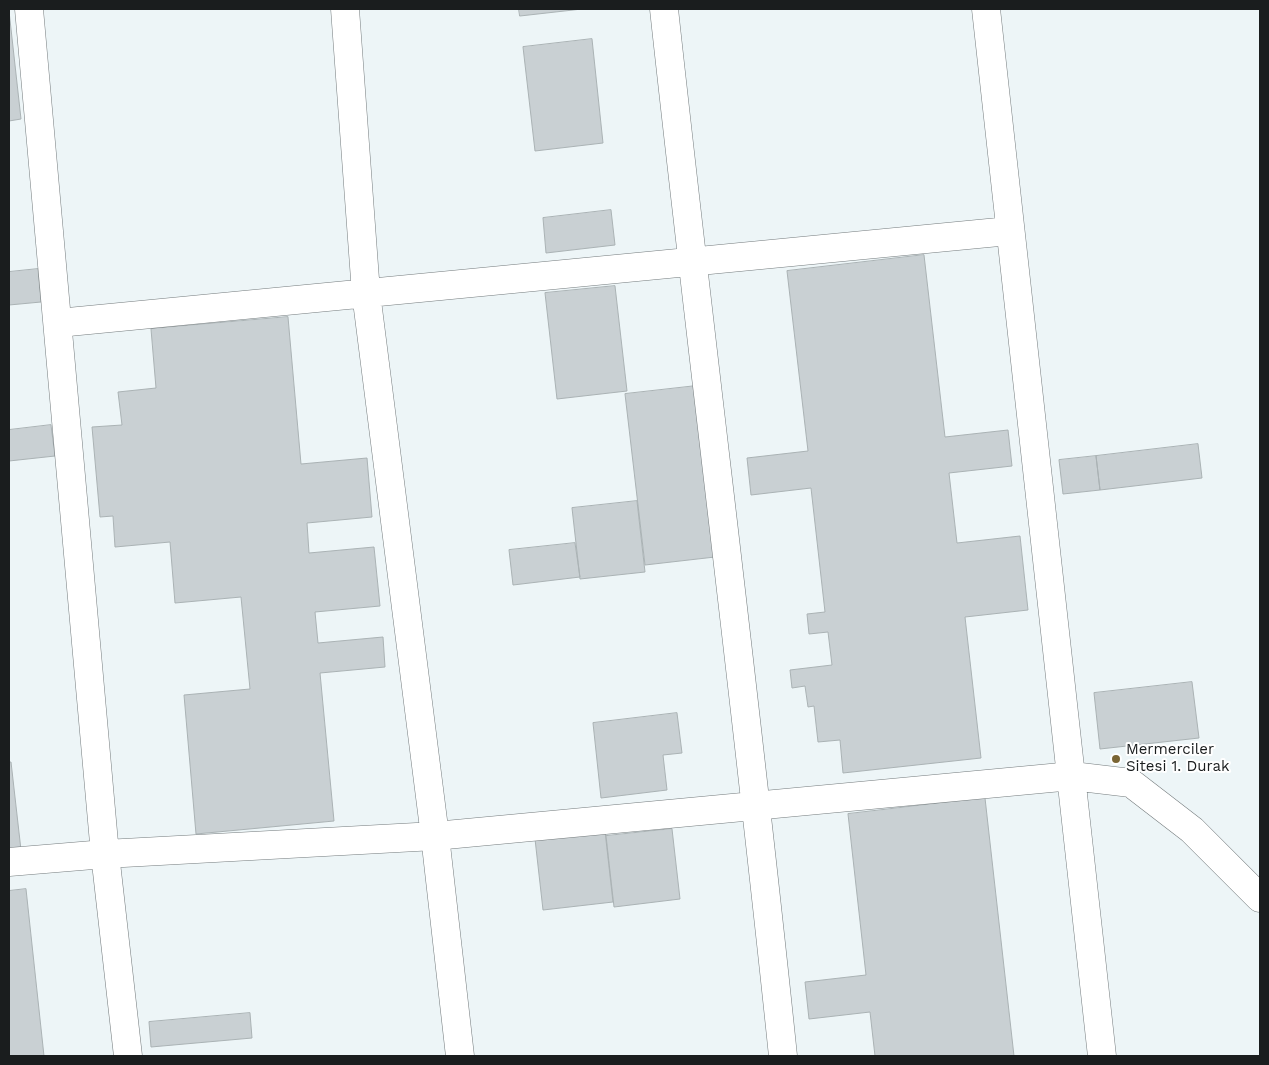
<!DOCTYPE html>
<html>
<head>
<meta charset="utf-8">
<style>
  body { margin:0 }
  #map { position:relative; width:1269px; height:1065px; overflow:hidden; background:#edf5f7; font-family:"Work Sans",sans-serif }
  canvas { display:block }
  .frame { position:absolute; inset:0; border:10px solid #1a1d1e; pointer-events:none }
</style>
</head>
<body>
<div id="map">
<canvas width="1269" height="1065"></canvas>
<div class="frame"></div>
</div>
<script>
const ctx = document.querySelector('canvas').getContext('2d');
ctx.lineJoin = 'round';
function fillPath(path, color) {
  ctx.fillStyle = color;
  ctx.fill(path, 'evenodd');
}
function strokePath(path, color, width, dash) {
  ctx.strokeStyle = color;
  ctx.lineWidth = width;
  ctx.lineCap = dash ? 'butt' : 'round';
  ctx.setLineDash(dash || []);
  ctx.stroke(path);
}
function drawText(font, color, halo, rows, align = 'center') {
  ctx.font = font + ' "Work Sans",sans-serif';
  ctx.lineWidth = 4;
  ctx.setLineDash([]);
  ctx.textBaseline = 'middle';
  ctx.strokeStyle = halo;
  ctx.fillStyle = color;
  for (const [text, x, y, turn = 0] of rows) {
    ctx.save();
    ctx.translate(x, y);
    ctx.rotate((+turn || 0) * Math.PI / 180);
    ctx.textAlign = isNaN(turn) ? turn : align;
    if (halo) ctx.strokeText(text, 0, 0);
    ctx.fillText(text, 0, 0);
    ctx.restore();
  }
}
const building = new Path2D(`
  M519 9H582L520 16Z
  M9 11 21 119 9 121Z
  M592 39 603 143 535 151 523 47Z
  M611 210 615 245 546 253 543 218Z
  M924 255 945 437 1008 430 1012 466 949 473 957 543 1020 536 1028 610 965 617 981 758 843 773 840 740 818 742 814 706 808 707 805 686 792 688 790 670 832 665 828 632 809 634 807 614 825 612 811 488 751 495 747 458 808 451 787 271Z
  M38 269 41 302 9 305V272Z
  M615 286 627 391 557 399 545 293Z
  M288 317 301 464 367 458 372 517 307 523 309 553 374 547 380 606 315 612 318 643 383 637 385 667 320 673 334 821 196 834 184 695 250 689 241 597 175 603 170 542 115 547 113 516 100 517 92 427 122 425 118 392 156 388 151 329Z
  M696 386 715 557 645 565 625 394Z
  M51 425 55 456 9 461V430Z
  M1198 444 1202 478 1100 490 1096 456Z
  M1096 456 1100 490 1063 494 1059 460Z
  M637 501 645 572 580 579 572 508Z
  M575 543 580 577 513 585 509 550Z
  M1192 682 1199 738 1100 749 1094 693Z
  M677 713 682 753 663 755 667 790 601 798 593 723Z
  M9 762H11L21 850 9 852Z
  M985 798 1014 1056H875L870 1012 809 1019 805 982 866 975 848 814Z
  M672 829 680 899 614 907 606 836Z
  M605 831 613 902 543 910 535 839Z
  M26 889 44 1056H9V891Z
  M250 1013 252 1038 151 1047 149 1022Z`);
const minor = new Path2D(`
  M29 9 105 854 128 1056
  M345 9 366 293 435 836 460 1056
  M664 9C702 358 747 707 783 1056
  M986 9 1102 1056
  M58 323 1009 231
  M9 862 105 854 435 836 1072 776 1131 783 1192 830 1260 898`);
const markers = [
  [1116,759,5,"#7a6534"]
];
const poiNames = [
  ["Mermerciler",1126,750],
  ["Sitesi 1. Durak",1126,767]
];
fillPath(building, '#c9d0d3');
strokePath(building, '#aab2b4', 1);
strokePath(minor, '#747b7d', 29);
strokePath(minor, '#fff', 28);
for (const [x, y, r, color] of markers) {
  const dot = new Path2D();
  dot.arc(x, y, r, 0, 2 * Math.PI);
  ctx.fillStyle = color;
  ctx.fill(dot);
  strokePath(dot, '#fff', 2);
}
drawText('15px', '#1a1d1e', '#fff', poiNames, 'left');
</script>
</body>
</html>
